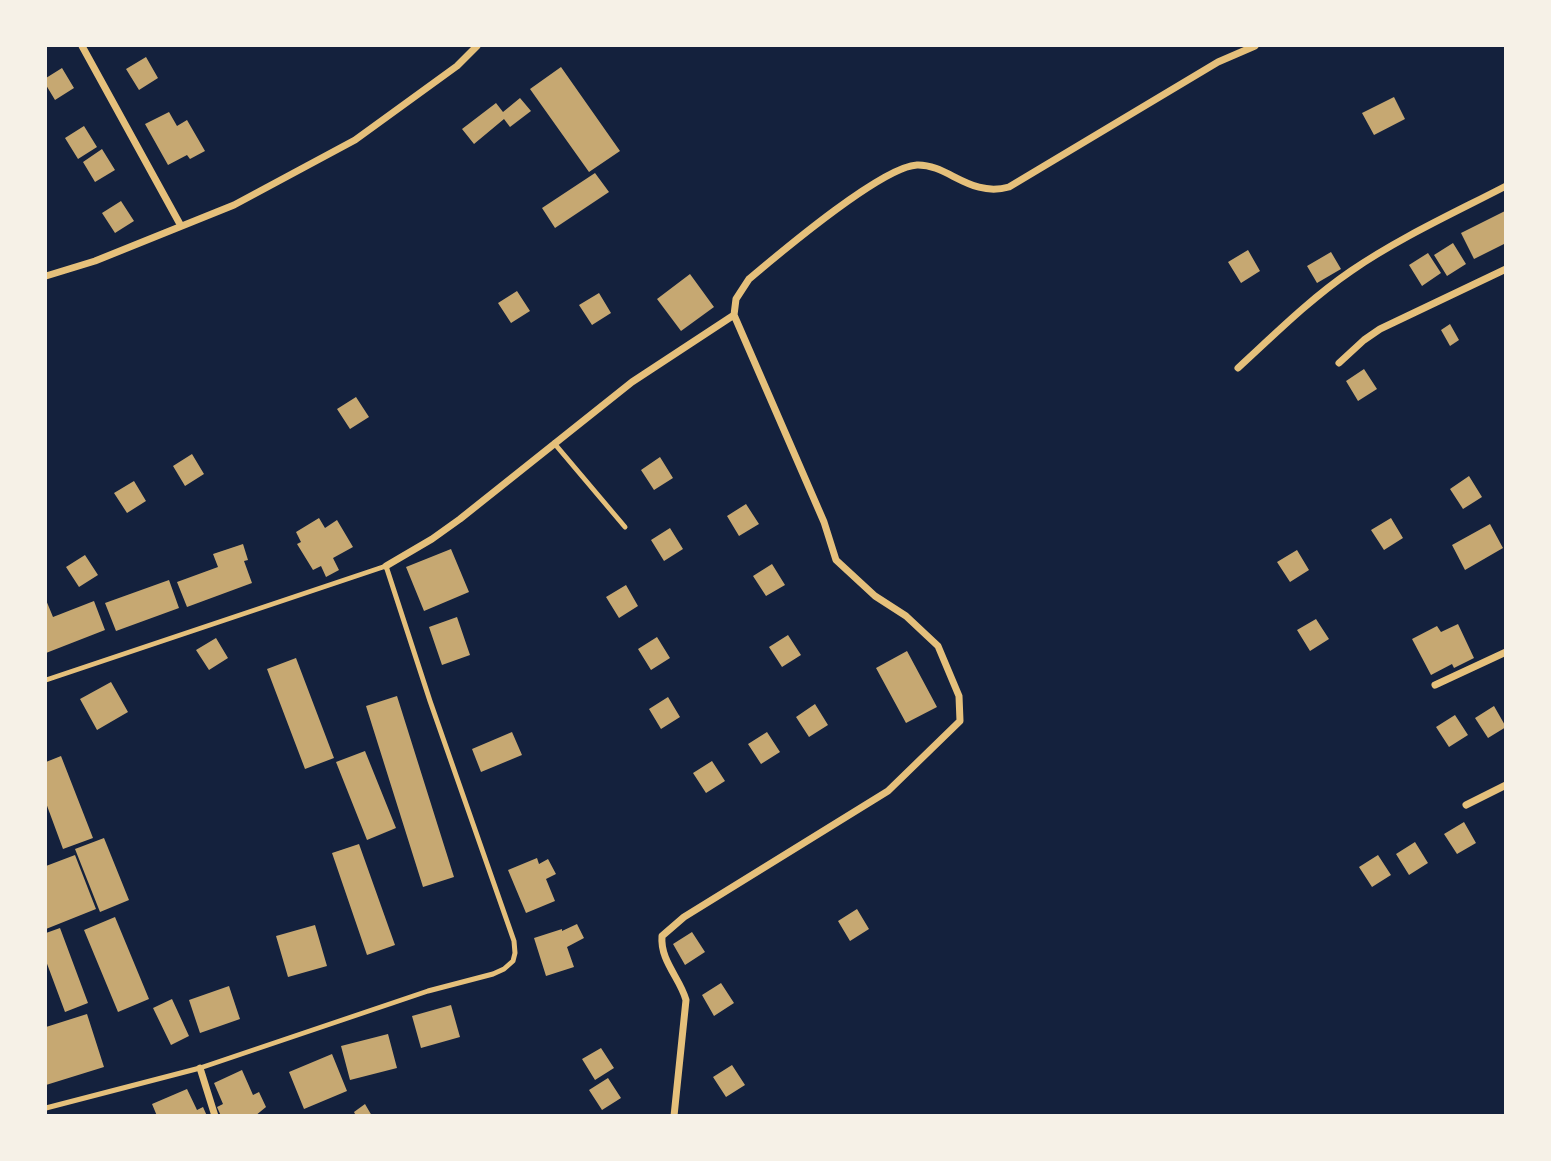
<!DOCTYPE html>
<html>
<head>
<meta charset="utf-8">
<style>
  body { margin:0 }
  #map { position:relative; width:1551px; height:1161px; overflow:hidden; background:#14213d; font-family:Lato,sans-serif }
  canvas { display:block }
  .frame { position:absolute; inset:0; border:47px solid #f6f1e7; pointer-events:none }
</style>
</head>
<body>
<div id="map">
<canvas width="1551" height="1161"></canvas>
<div class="frame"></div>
</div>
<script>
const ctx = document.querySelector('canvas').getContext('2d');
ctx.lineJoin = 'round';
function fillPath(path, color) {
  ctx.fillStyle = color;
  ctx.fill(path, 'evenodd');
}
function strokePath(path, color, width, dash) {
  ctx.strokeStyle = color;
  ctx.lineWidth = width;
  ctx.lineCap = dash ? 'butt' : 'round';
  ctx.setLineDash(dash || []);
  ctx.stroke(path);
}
const building = new Path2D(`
  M146 57 158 78 139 90 126 69Z
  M561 67 620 151 589 172 530 89Z
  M62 68 74 88 55 100 46 85V78Z
  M1394 97 1405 119 1374 135 1362 113Z
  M520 98 531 111 510 127 504 119 474 144 462 129 496 103 503 112Z
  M169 112 177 126 187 120 205 151 190 159 187 155 168 165 145 124Z
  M84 126 97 147 78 159 65 138Z
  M102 149 115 170 95 182 83 162Z
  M595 173 609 192 555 228 542 208Z
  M121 201 134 221 115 233 102 213Z
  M1505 211 1506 243 1474 259 1461 233Z
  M1453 243 1466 264 1447 276 1434 255Z
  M1248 250 1260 271 1241 283 1228 262Z
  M1331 252 1341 269 1317 283 1307 266Z
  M1428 253 1441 273 1422 286 1409 265Z
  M690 274 714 307 681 331 657 299Z
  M517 291 530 311 511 323 498 303Z
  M599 293 611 313 592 325 579 305Z
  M1450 324 1459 340 1450 346 1441 330Z
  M1364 369 1377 389 1358 401 1346 381Z
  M356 397 369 417 350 429 337 409Z
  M192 454 204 474 185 486 173 466Z
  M660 457 673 478 654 490 641 470Z
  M1469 476 1482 497 1463 509 1450 489Z
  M134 481 146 501 127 513 114 493Z
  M746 504 759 524 739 536 727 516Z
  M319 518 325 528 337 520 353 547 333 558 339 570 326 577 321 566 313 570 297 544 301 542 296 532Z
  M1391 518 1403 538 1384 550 1371 530Z
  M1490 524 1503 548 1465 570 1452 545Z
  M670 528 683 549 664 561 651 540Z
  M243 544 248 560 244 561 252 583 187 607 177 582 218 567 213 554Z
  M451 549 469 592 424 611 406 567Z
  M1297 550 1309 570 1290 582 1277 562Z
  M85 555 98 575 79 587 66 567Z
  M772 564 785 585 766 596 753 576Z
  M169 580 179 608 116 631 105 603Z
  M626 585 638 606 619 618 606 597Z
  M46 600 53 617 94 601 105 630 46 653Z
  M457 617 470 655 442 665 429 627Z
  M1316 619 1329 639 1310 651 1297 630Z
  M1458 624 1474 658 1454 668 1452 664 1431 675 1412 639 1437 626 1441 632Z
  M788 635 801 655 782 667 769 647Z
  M657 637 670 658 651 670 638 649Z
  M216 638 228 658 209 670 196 650Z
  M907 651 937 707 906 723 876 668Z
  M296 658 334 758 305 769 267 669Z
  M111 682 128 712 97 730 80 699Z
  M397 696 454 877 423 887 366 706Z
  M668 697 680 717 661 729 649 709Z
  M815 704 828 725 809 737 796 717Z
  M1494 706 1506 727 1488 738 1475 718Z
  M1455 715 1468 735 1449 747 1436 727Z
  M512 732 522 755 481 772 472 749Z
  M767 732 780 752 761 764 748 744Z
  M365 751 396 828 367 840 336 762Z
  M61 756 93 838 63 849 46 803V762Z
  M712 761 725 781 706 793 693 773Z
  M1464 822 1476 843 1457 854 1444 834Z
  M104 838 129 900 100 912 75 849Z
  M1415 842 1428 863 1409 875 1396 854Z
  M359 844 395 945 367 955 332 853Z
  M75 855 96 909 46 929V866Z
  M1378 855 1391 875 1372 887 1359 867Z
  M537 858 539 864 548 859 556 874 546 879 555 901 526 913 508 870Z
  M857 909 869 929 850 941 838 921Z
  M115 917 149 999 118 1012 84 930Z
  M577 924 584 938 567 947 574 967 546 976 534 938 562 929V931Z
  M315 925 327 966 288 977 276 936Z
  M60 928 88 1003 65 1012 46 961V933Z
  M692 932 705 952 685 965 673 944Z
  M721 983 734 1003 714 1016 702 995Z
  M229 986 240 1019 200 1033 189 1000Z
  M172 999 189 1036 171 1045 153 1008Z
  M451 1005 460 1037 421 1048 412 1016Z
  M87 1014 104 1067 46 1085V1027Z
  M388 1034 397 1068 350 1080 341 1046Z
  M601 1048 614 1068 595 1080 582 1059Z
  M332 1054 347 1091 304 1109 289 1072Z
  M732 1065 745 1085 726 1097 713 1077Z
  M242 1070 253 1095 259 1092 266 1107 255 1116H221L217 1107 223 1104 214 1083Z
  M608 1078 621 1098 602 1110 589 1090Z
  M187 1089 197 1110 203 1107 207 1116H157L152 1104Z
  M365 1104 372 1116H356L354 1112Z`);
const service = new Path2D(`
  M554 443 625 527
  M46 680 386 566 430 701 514 941 515 953 513 961 504 969 493 974 428 991 200 1068 46 1108`);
const minor = new Path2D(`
  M82 46 181 226
  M46 276 95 261 234 205 355 140 457 66 477 46
  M734 315 736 299 749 279C780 253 881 167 917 165 948 164 970 198 1009 187L1218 62 1255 46
  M1339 363 1364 340 1380 329 1506 269
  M1238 368C1274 335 1310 299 1351 271 1399 238 1454 213 1506 186
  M386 566 432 539 460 519 632 382 734 315 824 522 836 560 875 596 906 616 938 646 959 696 960 721 888 791 684 917 662 936C660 961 680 978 686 1000L674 1116
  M1435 685 1506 652
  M1466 805 1506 785
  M200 1068 215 1116`);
fillPath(building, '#c6a872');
strokePath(service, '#e5c07b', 5);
strokePath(minor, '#e5c07b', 7);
</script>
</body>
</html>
